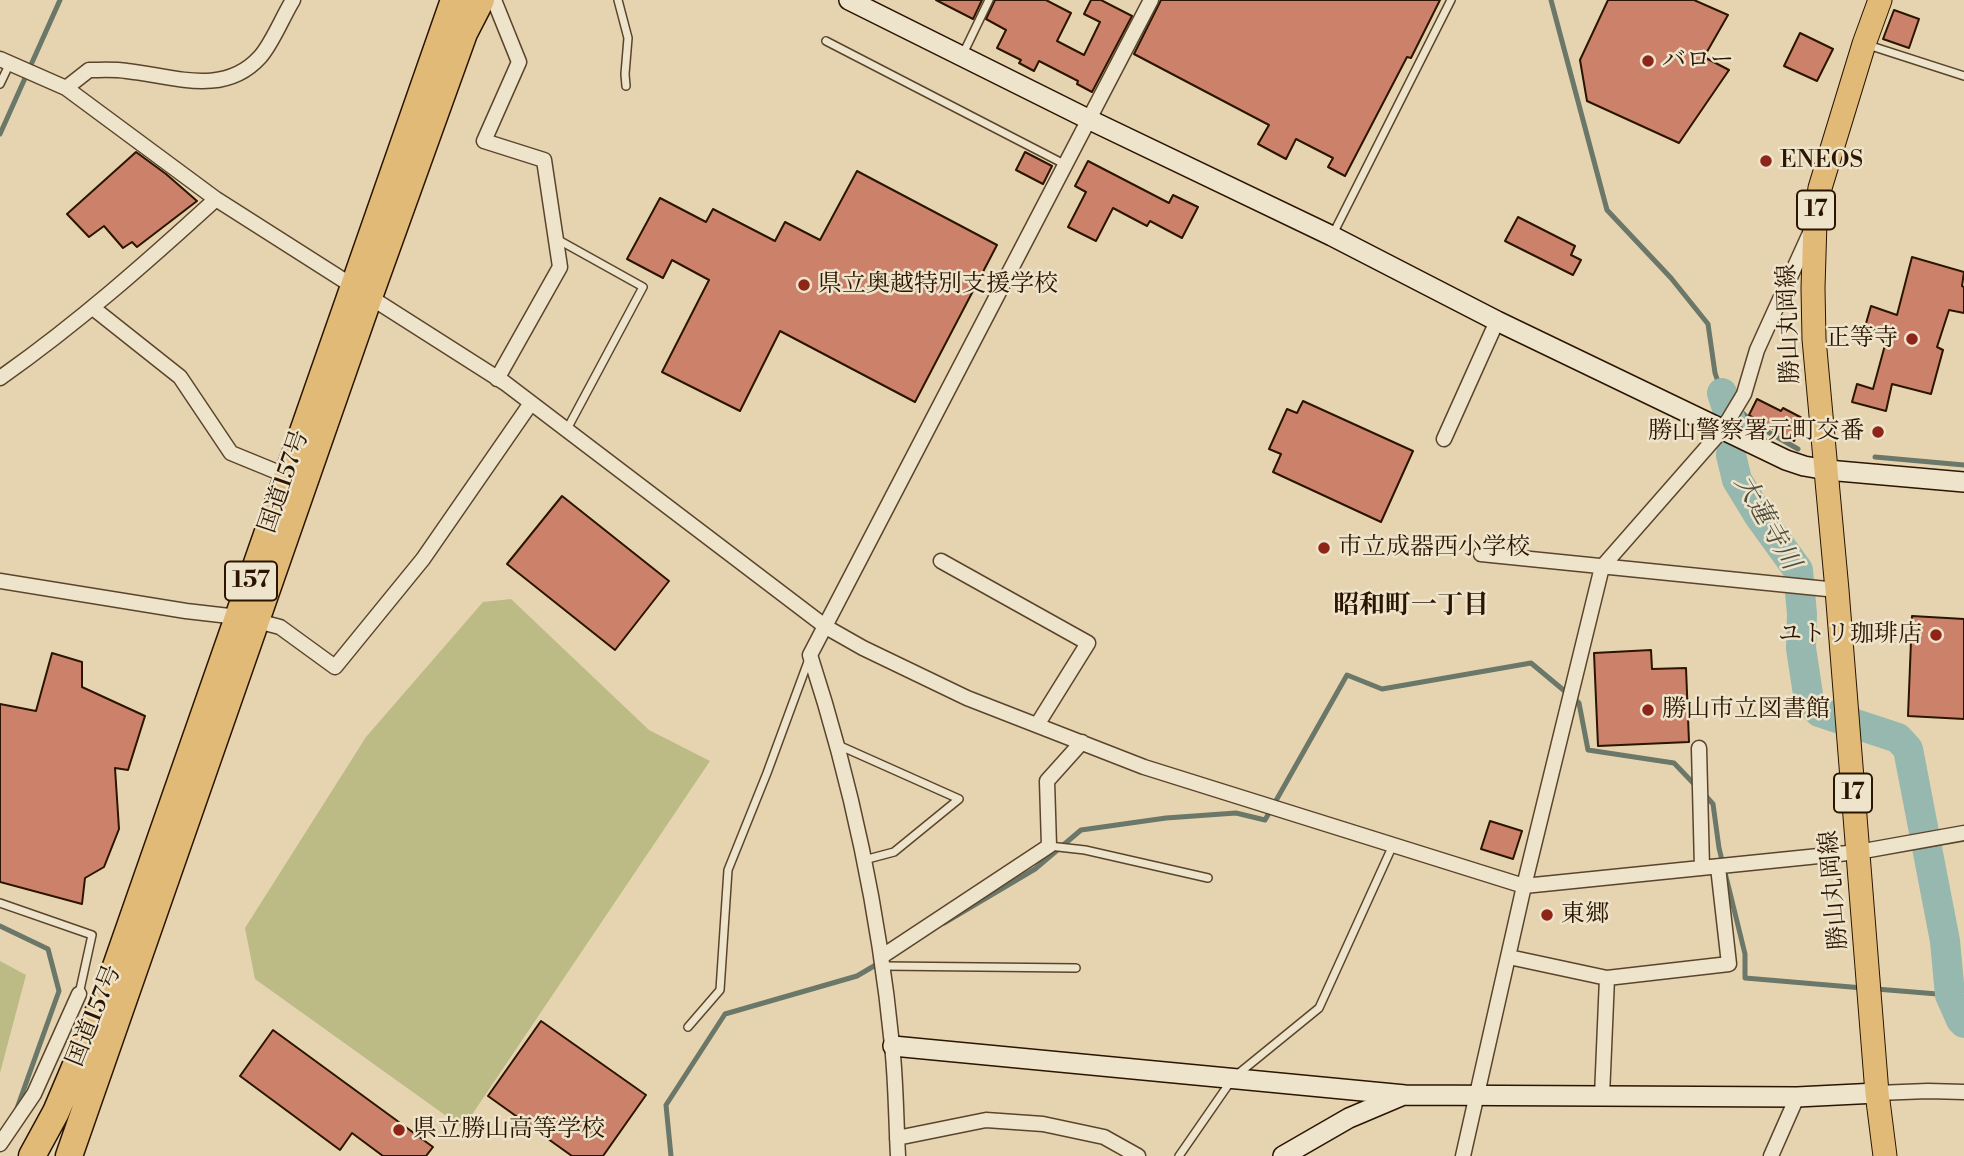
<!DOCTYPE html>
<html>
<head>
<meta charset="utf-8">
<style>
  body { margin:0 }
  canvas { display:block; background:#e5d4af }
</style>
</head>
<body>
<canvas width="1964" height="1156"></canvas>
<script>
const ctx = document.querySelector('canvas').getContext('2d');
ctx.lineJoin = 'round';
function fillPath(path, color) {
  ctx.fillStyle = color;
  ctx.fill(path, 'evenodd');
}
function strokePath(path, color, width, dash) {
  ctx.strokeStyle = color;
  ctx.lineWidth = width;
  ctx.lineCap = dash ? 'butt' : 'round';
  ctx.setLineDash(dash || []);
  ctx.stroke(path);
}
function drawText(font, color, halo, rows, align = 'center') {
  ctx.font = font + ' "Libre Bodoni","Noto Serif JP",serif';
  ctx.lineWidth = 5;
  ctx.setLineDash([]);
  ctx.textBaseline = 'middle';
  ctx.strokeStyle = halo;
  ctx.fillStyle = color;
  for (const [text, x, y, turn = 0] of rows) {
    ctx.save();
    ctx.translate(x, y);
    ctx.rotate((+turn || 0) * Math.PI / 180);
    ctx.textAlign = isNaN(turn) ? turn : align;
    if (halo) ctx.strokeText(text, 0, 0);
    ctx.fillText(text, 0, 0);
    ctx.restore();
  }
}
const green = new Path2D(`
  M511 599 649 730 710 761 463 1128 255 979 245 928 366 737 483 602Z
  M0 961 26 975 0 1073Z`);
const stream = new Path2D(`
  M1551 0 1607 210 1671 278 1708 324 1715 373 1722 393 1754 424 1798 449
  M0 134 60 0
  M1875 457 1964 465
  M1704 794 1713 804 1719 848 1745 954V978L1863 988
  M944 923 1035 869 1081 830 1166 818 1236 813 1265 820 1347 675 1382 689 1531 663 1579 703 1588 750 1674 763 1697 787
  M0 926 48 949 59 991 16 1111
  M1876 989 1950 995
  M671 1156 666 1105 725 1014 857 976 879 963`);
const river = new Path2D(`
  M1722 393 1734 430 1731 455 1737 480 1759 516 1798 570 1802 614 1801 648 1809 701 1819 712 1898 738 1908 749 1945 941 1950 995 1961 1020 1964 1023`);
const building = new Path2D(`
  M936 0H982L973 19Z
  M995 0H1046L1071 13 1057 41 1084 55 1100 22 1084 14 1091 0H1101L1132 16 1092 92 1077 84 1078 81 1039 61 1034 71 1019 63 1021 60 997 48 1006 30 986 19Z
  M1161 0H1440L1411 58 1407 57 1345 176 1328 167 1333 158 1296 139 1286 159 1258 144 1269 125 1134 54Z
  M1608 0H1694L1728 15 1704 57 1729 70 1679 143 1587 101 1580 60Z
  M1894 10 1919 19 1909 48 1883 39Z
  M1800 33 1833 49 1817 81 1784 66Z
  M136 152 166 174 197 201 137 247 132 242 123 248 104 226 89 237 67 214Z
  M1025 152 1052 166 1043 184 1016 170Z
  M1088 161 1169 203 1173 195 1198 207 1182 238 1150 221 1147 226 1113 208 1096 241 1068 227 1086 192 1075 186Z
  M857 171 997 245 915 402 780 331 740 411 662 372 709 280 672 260 663 278 627 259 660 198 706 222 713 209 775 241 785 222 820 240Z
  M1518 217 1575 246 1571 255 1581 260 1573 275 1505 241Z
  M1912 257 1964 272 1962 286 1964 287V313L1949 310 1937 347 1943 350 1931 394 1892 384 1886 411 1852 402 1857 384 1873 389 1888 334 1865 327 1871 306 1897 315Z
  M1757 399 1781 411 1783 408 1806 420 1794 441 1749 415Z
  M1303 401 1413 451 1381 522 1273 472 1281 454 1269 449 1287 409 1297 413Z
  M562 496 669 581 615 650 507 564Z
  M1912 616 1964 619V719L1908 716Z
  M1651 650 1652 669 1686 668 1689 742 1598 746 1594 653Z
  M52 653 82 662V687L145 716 128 770 115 768 119 829 104 867 85 878 82 904 0 882V704L36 711Z
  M1490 821 1522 831 1513 859 1481 849Z
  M541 1021 646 1095 603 1156H572L488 1096Z
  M273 1030 433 1147 426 1156H383L352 1133 340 1150 240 1076Z`);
const lane = new Path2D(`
  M618 0 628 38 625 74 626 86
  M826 41 1066 165
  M1868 45 1964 76
  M962 56 989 0
  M0 84 10 63
  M1333 234 1451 0
  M555 238 643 287 566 431
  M838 745 959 799 894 852 864 860
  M1049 846 1085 850 1208 878
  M0 903 92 935 79 994
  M883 966 1076 968
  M688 1027 720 990 728 870 767 773 809 659
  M1179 1156 1233 1078 1319 1008 1393 845`);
const street = new Path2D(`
  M494 0 519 62 484 141 544 160 560 267 497 379
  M0 59 66 88 216 199 505 383 826 627 863 648 967 698 1144 767 1524 886 1858 852 1964 833
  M66 88 89 70C101 70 114 69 127 71 173 76 224 97 260 57 272 44 283 16 293 0
  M93 308 180 377 231 453 292 478
  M0 378C77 324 147 262 216 199
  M1444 439 1497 321
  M1481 554 1837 590
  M941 561 1088 643 1037 725
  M0 581 186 611 238 617 257 621 280 627 335 667 423 559 531 403
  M1699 748 1702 868
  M881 957 1049 846 1047 781 1082 742
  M1509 957 1607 978 1729 964 1718 867
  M1877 1093 1928 1091 1964 1092
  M1602 1096 1607 978
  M897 1138 986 1120 1043 1124 1104 1137 1138 1156
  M0 1144 34 1094 79 994
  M898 1156C896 1119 896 1081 892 1045 879 913 851 781 810 655L1151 0
  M1463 1156 1524 886 1602 567 1723 429 1744 394 1757 350 1811 231
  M1771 1156 1797 1097`);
const secondary = new Path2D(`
  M849 0 1090 120 1332 236 1497 321 1786 460 1804 466 1827 470 1964 482
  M893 1046 1405 1095 1797 1097 1877 1093
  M1283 1156 1349 1118 1401 1096`);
const primary = new Path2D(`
  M1880 0 1864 44 1820 188 1815 222 1813 288 1814 339 1837 590 1877 1093 1885 1156`);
const highway = new Path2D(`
  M32 1156 56 1112 107 992 454 0
  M69 1156 369 297 464 33 481 0`);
const markers = [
  [1648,61,7,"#8f2418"],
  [1766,161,7,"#8f2418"],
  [804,285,7,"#8f2418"],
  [1912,339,7,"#8f2418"],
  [1878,432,7,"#8f2418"],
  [1324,548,7,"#8f2418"],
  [1936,635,7,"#8f2418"],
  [1648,710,7,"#8f2418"],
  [1547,915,7,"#8f2418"],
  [399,1130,7,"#8f2418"]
];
const shields = [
  [1816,210,38],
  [251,581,52],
  [1853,793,38]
];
const shieldNames = [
  ["17",1816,210],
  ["157",251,581],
  ["17",1853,793]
];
const poiNames = [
  ["バロー",1662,61],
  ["ENEOS",1780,161],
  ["県立奥越特別支援学校",818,285],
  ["正等寺",1898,339,"right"],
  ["勝山警察署元町交番",1864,432,"right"],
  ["市立成器西小学校",1338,548],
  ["ユトリ珈琲店",1922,635,"right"],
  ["勝山市立図書館",1662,710],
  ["東郷",1561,915],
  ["県立勝山高等学校",413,1130]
];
const streetNames = [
  ["勝山丸岡線",1790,324,-92],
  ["国道157号",285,482,-71],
  ["勝山丸岡線",1835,890,-95],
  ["国道157号",95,1016,-68]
];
const waterNames = [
  ["大蓮寺川",1766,523,60]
];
const neighbourhoodNames = [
  ["昭和町一丁目",1411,607]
];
fillPath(green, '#bcbb86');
strokePath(stream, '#6b7768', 5);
strokePath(river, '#96b8ae', 30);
fillPath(building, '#cc826a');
strokePath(building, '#2b1500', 2);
strokePath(lane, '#5a452c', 10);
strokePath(street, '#5a452c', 17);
strokePath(secondary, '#2b1500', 22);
strokePath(primary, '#2b1500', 25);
strokePath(highway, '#2b1500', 29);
strokePath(lane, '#eee3cb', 7);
strokePath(street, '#eee3cb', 14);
strokePath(secondary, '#eee3cb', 19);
strokePath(primary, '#e2ba78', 23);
strokePath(highway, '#e2ba78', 26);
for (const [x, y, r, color] of markers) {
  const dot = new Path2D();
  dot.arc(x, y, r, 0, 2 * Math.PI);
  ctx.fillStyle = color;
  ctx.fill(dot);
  strokePath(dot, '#eee3cb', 2.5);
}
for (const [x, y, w] of shields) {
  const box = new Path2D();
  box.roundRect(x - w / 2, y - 19.5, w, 39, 5);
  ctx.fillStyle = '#eee3cb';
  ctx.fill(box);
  strokePath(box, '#2b1500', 2);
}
drawText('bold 23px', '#2b1500', null, shieldNames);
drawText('24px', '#2b1500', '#eee3cb', poiNames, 'left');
drawText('24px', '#2b1500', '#eee3cb', streetNames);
drawText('italic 26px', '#504e3d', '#eee3cb', waterNames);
drawText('bold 26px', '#2b1500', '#eee3cb', neighbourhoodNames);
</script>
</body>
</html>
